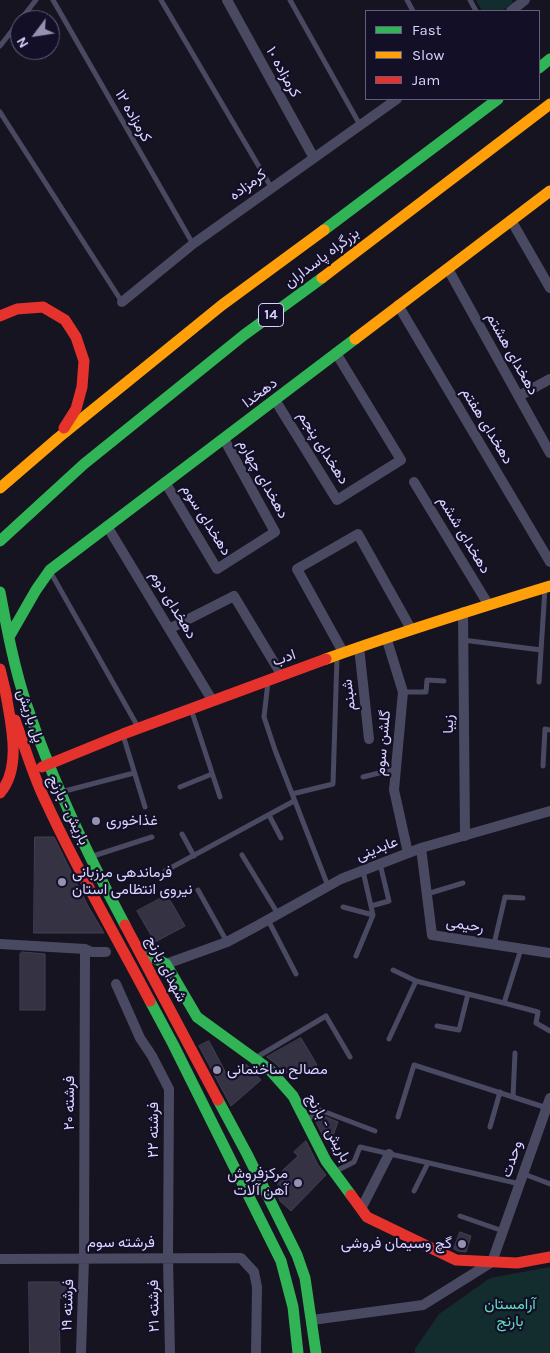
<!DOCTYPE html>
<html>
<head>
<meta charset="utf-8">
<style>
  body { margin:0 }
  #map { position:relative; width:550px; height:1353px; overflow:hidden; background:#161421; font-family:Karla,sans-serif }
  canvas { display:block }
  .legend { position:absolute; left:365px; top:10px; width:175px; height:90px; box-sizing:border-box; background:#130f26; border:1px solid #625e7d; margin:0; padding:6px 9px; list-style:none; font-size:15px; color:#d9d4ff }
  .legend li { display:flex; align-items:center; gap:10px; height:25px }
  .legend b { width:25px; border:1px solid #625e7d }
  .north { position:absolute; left:10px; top:10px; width:50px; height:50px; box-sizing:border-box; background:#130f26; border:1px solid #625e7d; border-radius:50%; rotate:239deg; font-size:14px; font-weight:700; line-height:20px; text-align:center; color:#d9d4ff }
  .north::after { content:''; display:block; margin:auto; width:18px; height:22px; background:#9591b1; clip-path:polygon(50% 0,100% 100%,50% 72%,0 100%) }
</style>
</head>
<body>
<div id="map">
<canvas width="550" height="1353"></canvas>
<ul class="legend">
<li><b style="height:6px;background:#30b455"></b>Fast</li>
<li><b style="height:6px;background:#ff9f0a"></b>Slow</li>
<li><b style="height:6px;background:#e5322d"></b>Jam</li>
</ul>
<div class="north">N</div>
</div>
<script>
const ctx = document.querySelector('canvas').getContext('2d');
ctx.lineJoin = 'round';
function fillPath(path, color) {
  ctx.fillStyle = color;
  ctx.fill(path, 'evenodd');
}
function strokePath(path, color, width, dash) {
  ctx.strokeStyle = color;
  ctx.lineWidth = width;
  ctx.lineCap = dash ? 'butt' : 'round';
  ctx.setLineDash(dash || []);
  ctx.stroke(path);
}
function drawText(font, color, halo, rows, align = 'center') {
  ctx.font = font + ' Karla,Vazirmatn,sans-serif';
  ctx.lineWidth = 4.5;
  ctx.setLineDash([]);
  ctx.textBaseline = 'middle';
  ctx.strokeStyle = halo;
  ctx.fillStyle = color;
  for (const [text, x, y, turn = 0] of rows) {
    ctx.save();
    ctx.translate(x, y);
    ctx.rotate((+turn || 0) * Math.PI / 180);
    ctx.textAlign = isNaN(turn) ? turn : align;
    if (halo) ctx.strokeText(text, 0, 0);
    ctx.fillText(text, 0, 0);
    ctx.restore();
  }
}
const green = new Path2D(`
  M476 0H512L513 3 502 11H482Z
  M550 1267V1353H415V1349L439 1314 490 1278Z`);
const building = new Path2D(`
  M35 837H54L88 906 104 933H34Z
  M167 895 185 926 155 942 137 911Z
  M22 952 45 954V1010H20V954Z
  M301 1038 317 1065 295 1078 282 1070 275 1063 267 1057Z
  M209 1041 228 1077 246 1064 261 1080 231 1106 199 1046Z
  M324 1116 338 1122 331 1141 326 1142 316 1122 317 1119Z
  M306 1141 318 1165 326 1175 291 1211 280 1201 276 1191 283 1170 298 1156 294 1152Z
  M460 1232 471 1236 466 1252 458 1251 454 1249Z
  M29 1282H67V1298H59L60 1353H30Z`);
const lane = new Path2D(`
  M53 0 193 244
  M161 0 271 187
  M290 0 360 125
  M407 0 413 11
  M470 0 476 11
  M0 46 36 0
  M0 112 122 302
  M51 573 138 727
  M463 640 541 650
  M268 682 264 717 275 750 328 886
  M539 682 545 588
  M403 692H426L427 680 444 681
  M191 709 220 797
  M123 735 145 807
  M543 766 545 729 550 730
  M363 777 395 769
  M180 787 212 774
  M61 792 134 773
  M292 794 333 784 337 657
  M269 815 281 838
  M182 834 194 856
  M242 855 278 914
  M90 857 152 837
  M165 871 294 801
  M198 890 227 942
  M427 894 463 883
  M371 906 389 901 380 864
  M343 907 373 915
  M268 920 296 974
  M494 944 505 897 523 898
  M356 956 373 915 363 871
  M393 970 416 981 504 1003 521 949
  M504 1003 538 1012 536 1023 550 1031
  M437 1026 459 1030 468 994
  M389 1039 416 981
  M257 1057 326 1016 350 1057
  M513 1097 515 1053
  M398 1117 414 1065 547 1108
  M306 1121 320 1110 375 1131
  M490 1127 500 1092
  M334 1172 354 1162 360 1147 520 1184
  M524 1174 550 1184
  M414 1191 428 1163
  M460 1216 503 1231`);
const street = new Path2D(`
  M227 0 314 158
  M511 11 525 0
  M511 220 550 288
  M448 269 550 453
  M122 302 193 244 397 99
  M398 305 550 562
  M519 396 550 379
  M275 400 337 500 401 460 336 353
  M165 482 217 569 275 532 224 439
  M414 482 488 604
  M107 526 212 700
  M463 612 465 836
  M169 629 234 596 281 674
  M386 637 403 692 394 790 408 853
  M359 647 369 739
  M343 652 297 569 358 534 411 629
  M421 848 432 935 550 953
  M0 944 85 949 92 952H106
  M166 964 227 942 255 927 341 879 421 848 550 811
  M116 984 140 1038 152 1056 169 1089 168 1258 170 1353
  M361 1209 389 1154
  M0 1259 241 1258 254 1272 257 1287 256 1353
  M312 1320 423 1305 492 1262 550 1098
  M81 1353 84 1258 85 949`);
const fast = new Path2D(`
  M539 68 550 59
  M324 230 498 99
  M0 541 84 464 244 335 322 278
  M0 592C7 629 14 667 26 703 52 780 87 854 125 925
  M9 637 36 590 50 570 355 339
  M140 951 166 964 197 1017 270 1070 293 1096 326 1161 351 1195
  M150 1001 173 1044 281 1261 293 1307 298 1353
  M218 1100 247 1154 297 1255 305 1278 316 1353`);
const slow = new Path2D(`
  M322 278 550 104
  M355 339 550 191
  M0 488 58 438 222 305 324 230
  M326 659C400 632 475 609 550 586`);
const jam = new Path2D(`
  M0 316 17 309 43 307 65 320 76 337 84 361 82 387 76 409 64 428
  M0 669 7 698
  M15 720C25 747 33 776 46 802 77 870 115 934 150 1001
  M42 767 123 734 326 659
  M0 793C23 767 10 720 5 689
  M125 925 218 1100
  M351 1195 367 1217 456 1260 517 1263 550 1257`);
const markers = [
  [96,821,5,"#9591b1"],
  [62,882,5,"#9591b1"],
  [217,1070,5,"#9591b1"],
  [298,1183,5,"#9591b1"],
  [462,1244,5,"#9591b1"]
];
const shields = [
  [271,315,25]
];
const shieldNames = [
  ["14",271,315]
];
const streetNames = [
  ["کرمزاده ١٠",283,72,61],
  ["کرمزاده ١٢",133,116,60],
  ["کرمزاده",248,185,-36],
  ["بزرگراه پاسداران",322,258,-37],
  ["دهخدای هشتم",512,354,61],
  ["دهخدا",260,393,-37],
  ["دهخدای هفتم",487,426,59],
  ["دهخدای پنجم",323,448,58],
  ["دهخدای چهارم",263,479,61],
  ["دهخدای سوم",206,520,58],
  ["دهخدای ششم",464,535,59],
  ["دهخدای دوم",173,605,59],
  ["ادب",284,658,-19],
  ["شبنم",349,695,-97],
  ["پل باریش",30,716,71],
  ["زیبا",449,724,-90],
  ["گلشن سوم",383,743,-85],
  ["باریش - بارنج",68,810,64],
  ["عابدینی",377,849,-21],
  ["رحیمی",465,925,9],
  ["شهدای بارنج",166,969,63],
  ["۲۰ فرشته",70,1103,-90],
  ["باریش - بارنج",328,1128,61],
  ["۲۲ فرشته",154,1130,-90],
  ["وحدت",512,1159,-71],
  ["فرشته سوم",121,1243],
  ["۱۹ فرشته",68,1305,-88],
  ["۲۱ فرشته",154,1306,-91]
];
const poiNames = [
  ["غذاخوری",106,821],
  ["فرماندهی مرزبانی",72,873],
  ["نیروی انتظامی استان",72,890],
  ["مصالح ساختمانی",227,1070],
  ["مرکزفروش",288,1174,"right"],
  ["آهن آلات",288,1191,"right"],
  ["گچ وسیمان فروشی",452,1244,"right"]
];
const parkNames = [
  ["آرامستان",510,1305],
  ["بارنج",510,1322]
];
fillPath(green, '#132c2d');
fillPath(building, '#343243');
strokePath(building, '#433f54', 1);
strokePath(lane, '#4a4962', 5);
strokePath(street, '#4a4962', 10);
strokePath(fast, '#30b455', 11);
strokePath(slow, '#ff9f0a', 11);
strokePath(jam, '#e5322d', 11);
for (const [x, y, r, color] of markers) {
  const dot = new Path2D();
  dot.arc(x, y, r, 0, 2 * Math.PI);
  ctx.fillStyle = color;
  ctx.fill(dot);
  strokePath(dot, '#130f26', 2);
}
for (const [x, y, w] of shields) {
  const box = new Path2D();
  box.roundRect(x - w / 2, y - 11.5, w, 23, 4);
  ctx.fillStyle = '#130f26';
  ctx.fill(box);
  strokePath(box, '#d9d4ff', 1);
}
drawText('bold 14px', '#d9d4ff', null, shieldNames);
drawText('15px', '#d9d4ff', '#130f26', streetNames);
drawText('15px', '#d9d4ff', '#130f26', poiNames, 'left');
drawText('15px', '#5fe0c0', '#130f26', parkNames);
</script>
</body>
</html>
